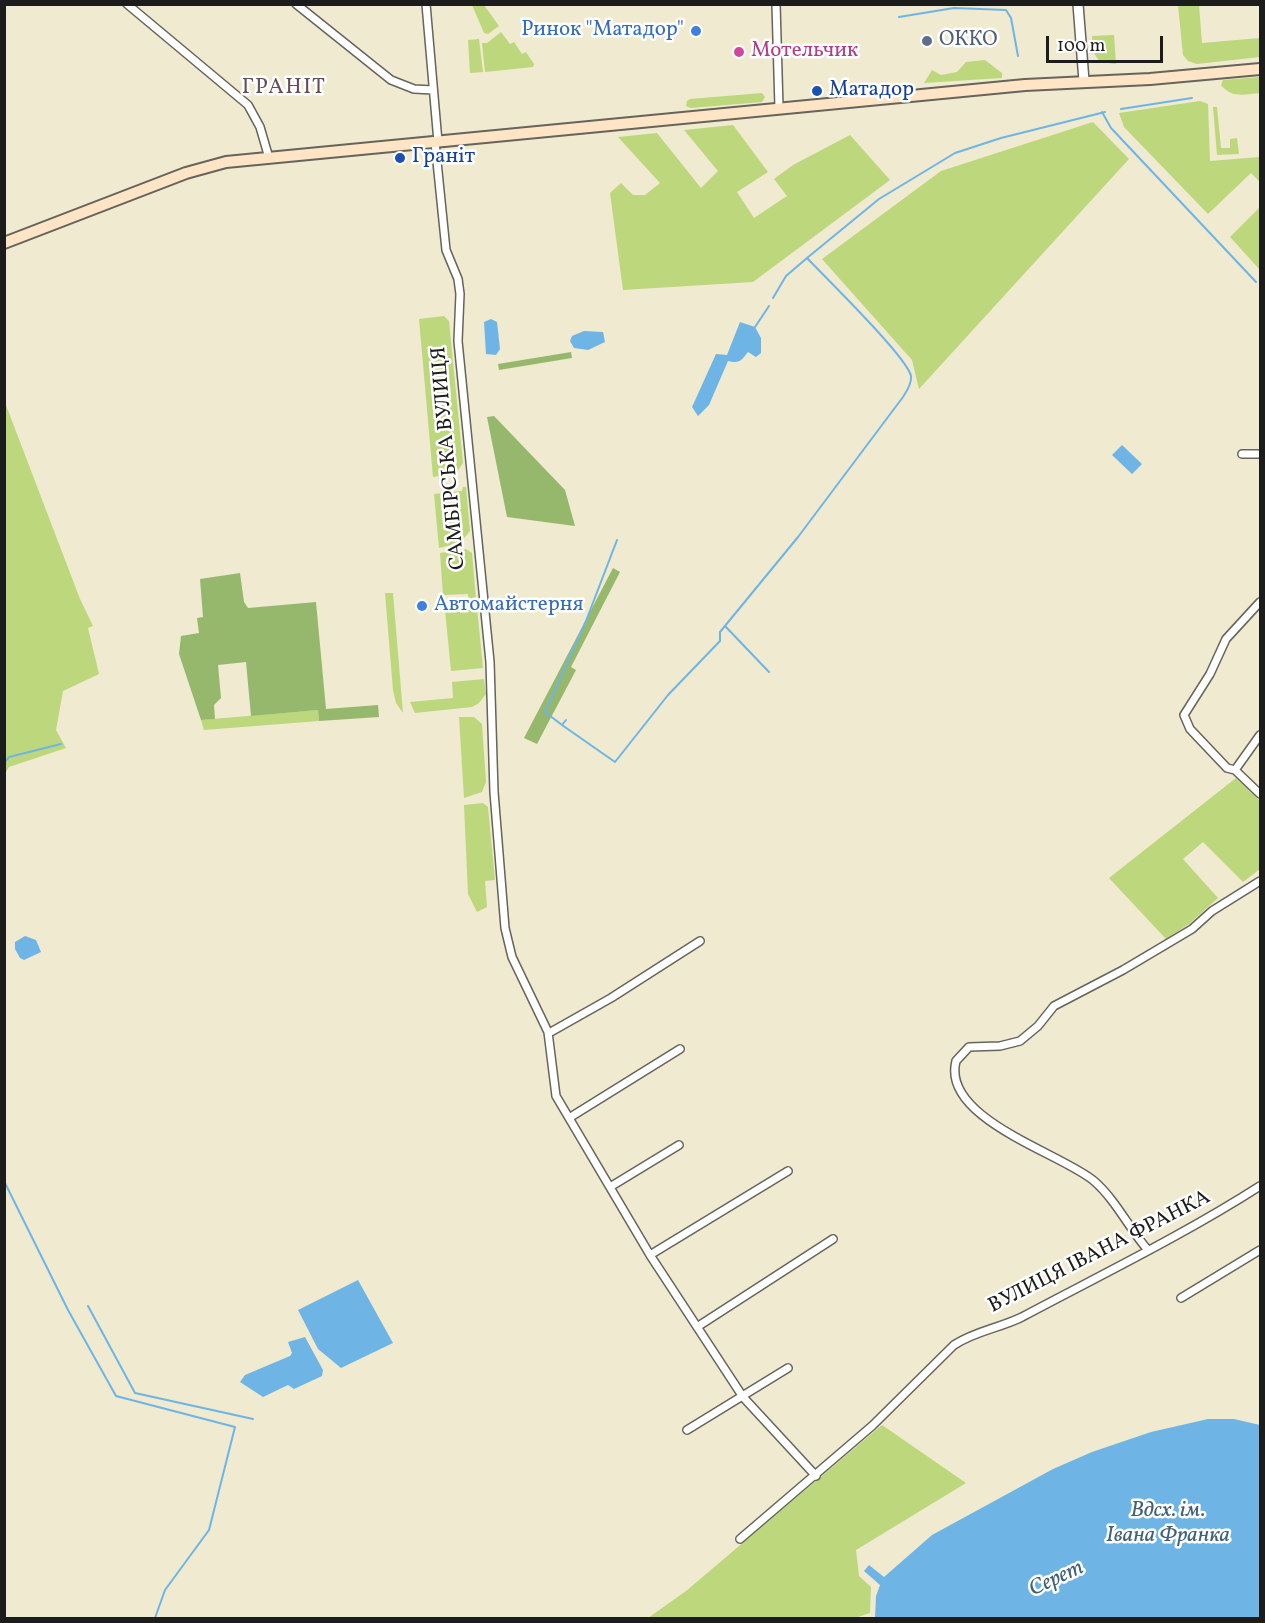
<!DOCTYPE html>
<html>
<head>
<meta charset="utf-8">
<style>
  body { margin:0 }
  #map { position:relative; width:1265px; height:1623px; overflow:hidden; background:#efead0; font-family:Vollkorn,serif }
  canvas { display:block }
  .frame { position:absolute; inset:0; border:6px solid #1c1c1c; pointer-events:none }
  .scale { position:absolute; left:1046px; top:36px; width:117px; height:27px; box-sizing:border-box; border:3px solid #1c1c1c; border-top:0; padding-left:8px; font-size:18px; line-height:21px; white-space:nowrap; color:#1c1c1c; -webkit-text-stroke:4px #fff; paint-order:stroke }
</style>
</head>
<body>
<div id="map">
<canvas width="1265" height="1623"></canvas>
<div class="frame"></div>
<div class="scale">100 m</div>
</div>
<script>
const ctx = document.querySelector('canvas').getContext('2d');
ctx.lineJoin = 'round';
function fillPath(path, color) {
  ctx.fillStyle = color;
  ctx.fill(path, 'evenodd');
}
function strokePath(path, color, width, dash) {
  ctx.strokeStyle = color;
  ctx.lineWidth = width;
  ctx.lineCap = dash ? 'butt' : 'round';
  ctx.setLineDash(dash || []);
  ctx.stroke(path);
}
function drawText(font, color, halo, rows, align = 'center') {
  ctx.font = font + ' Vollkorn,serif';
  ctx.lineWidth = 5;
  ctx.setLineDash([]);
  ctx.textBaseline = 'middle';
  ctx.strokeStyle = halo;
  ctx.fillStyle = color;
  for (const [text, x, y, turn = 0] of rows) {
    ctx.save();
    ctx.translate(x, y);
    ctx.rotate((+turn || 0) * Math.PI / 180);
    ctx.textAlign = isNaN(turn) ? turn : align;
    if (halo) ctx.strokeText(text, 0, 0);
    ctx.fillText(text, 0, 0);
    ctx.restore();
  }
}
const green = new Path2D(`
  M472 5H484L499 26 488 34 484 33Z
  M1178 5H1199L1202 43 1260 38V57L1197 64 1188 61 1183 55Z
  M501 32 510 44 514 42 522 54 526 52 534 64 533 67 485 72 482 43H487Z
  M1114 35 1116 64 1100 62 1093 52 1092 36Z
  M479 39 483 72 470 73 468 40Z
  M985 60 1002 73V78L924 83 932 70 941 75 957 72 966 62Z
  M1260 77V93C1246 94 1232 99 1221 85L1223 80Z
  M762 93 765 97 762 102 691 108 686 106 687 101 690 99Z
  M1200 101 1208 104 1210 161 1260 157V182L1251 173 1208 214 1124 127 1119 113Z
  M1213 107H1217L1221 148H1230V139L1237 138 1239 154 1217 155Z
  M1093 122 1129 159 919 389 912 360 822 259 941 171Z
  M733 125 768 172 737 192 754 218 787 196 774 179 793 165 850 135 890 180 753 282 623 290 610 193 621 183 633 195H645L660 183 618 137 657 133 701 188 718 171 684 130Z
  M1260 207V270L1230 237Z
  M444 316 449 321 463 463 456 473 433 477 419 319Z
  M4 400 80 599 93 626 88 628 99 674 63 691 56 730 66 748 9 767 5 774Z
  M463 487H466L470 531 460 543 439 548 434 494 462 491Z
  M466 549 472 553 476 599 469 601 468 594 443 595 440 553Z
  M385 593H393L403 713 396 703 393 690Z
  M477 608 483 668 451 671 445 610Z
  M484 679 486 694 479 703 472 707 415 713 410 702 453 698 452 682Z
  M318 710 319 721 204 730 201 720Z
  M459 717H474L482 724 486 782 482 792 464 798Z
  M1236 778 1260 801V869L1243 882 1203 842 1183 859 1218 898 1189 924 1166 939 1109 878Z
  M483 803 488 807 495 880 485 881 487 907 477 912 468 894 464 805Z
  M882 1425 966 1483 856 1550 859 1576 871 1587 870 1613 855 1618H648L686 1591Z`);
const forest = new Path2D(`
  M571 352 572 358 499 370 498 364Z
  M494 416 565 490 575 526 507 517 487 417Z
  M613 568 620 572 571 667 576 670 537 744 524 738Z
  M240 573 244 602 248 608 316 602 326 709 378 705 379 717 319 721 318 710 251 716 246 662 218 665 221 698 214 705 215 719 201 720 179 654 181 636 199 633 197 618 203 617 200 579Z`);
const water = new Path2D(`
  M491 319 497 322 500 349 496 355 486 354 484 322Z
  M740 322 755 327 761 338V353L756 357 748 352C741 360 741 364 728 361L709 405 698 416 692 407 716 354 727 355Z
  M584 331 603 332 605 342 588 350 574 348 570 341 572 336Z
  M1122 445 1142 464 1132 474 1112 455Z
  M25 936 36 940 41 952 24 960 20 958 15 949V942Z
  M358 1280 393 1343 341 1368 318 1349 298 1310Z
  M305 1337 323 1370 322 1376 294 1389 288 1385 263 1397 240 1382 245 1375 290 1356 292 1353 288 1342Z
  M1208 1419H1234L1260 1425V1618H875L876 1596 880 1585 864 1571 869 1565 884 1577 932 1535 1053 1469 1092 1452 1151 1432Z`);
const stream = new Path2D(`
  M899 17 954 8 1006 10 1011 18 1018 56
  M1121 109 1192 98
  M1102 112 1111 128 1256 282
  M773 298 786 276 807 258
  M755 327 769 306
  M725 626 769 672
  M566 720 562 725 615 762 668 695 720 641V632L798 537 903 397C907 391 912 383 911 376 907 357 825 277 807 258L879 199 955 153 1001 138 1105 112
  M562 725 545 712 586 621 617 540
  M4 763 9 757 61 744
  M4 1181 68 1310 116 1396 235 1427 209 1530 165 1590 155 1618
  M88 1306 135 1393 253 1419`);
const minor = new Path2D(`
  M127 4 248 105 260 127 269 158
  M296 4 391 80 414 89 433 90
  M426 4 438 142
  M776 4 779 108
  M435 142 446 250 458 279 460 294 458 341 490 662 494 792 505 928 512 957 548 1032 556 1096 650 1255 743 1397 816 1476
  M1242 454H1260
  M1260 602 1226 639 1210 674 1184 715 1190 729 1227 768 1235 770 1260 794
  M1235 770 1260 735
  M549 1033 611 998 700 941
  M569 1118 680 1049
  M610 1187 679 1145
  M1147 1249C1129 1228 1115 1199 1094 1181 1063 1154 941 1119 956 1061L969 1047 1000 1046 1020 1041 1038 1026 1054 1006 1123 970 1192 929 1212 911 1260 881
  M650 1255 788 1171
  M1181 1298 1260 1250
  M697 1327 833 1239
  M687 1430 788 1368
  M740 1539 872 1426 954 1345C975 1331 1000 1328 1022 1317 1101 1275 1185 1234 1260 1186`);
const tertiary = new Path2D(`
  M1078 4 1084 81`);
const secondary = new Path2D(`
  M4 243 186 173 226 162 1025 85 1150 79 1260 69`);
const markers = [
  [696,31,6,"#3f7fe0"],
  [927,41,6,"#5c6f8a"],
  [739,52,6,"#d1479c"],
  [817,91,6,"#1a4fb4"],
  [400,158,6,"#1a4fb4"],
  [422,606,6,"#3f7fe0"]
];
const shopNames = [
  ["Ринок \"Матадор\"",684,31],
  ["Автомайстерня",434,606,"left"]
];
const serviceNames = [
  ["ОККО",939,41]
];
const hotelNames = [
  ["Мотельчик",751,52]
];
const transitNames = [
  ["Матадор",829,91],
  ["Граніт",412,158]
];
const streetNames = [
  ["САМБІРСЬКА ВУЛИЦЯ",450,458,-95],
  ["ВУЛИЦЯ ІВАНА ФРАНКА",1100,1253,-27]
];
const neighbourhoodNames = [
  ["ГРАНІТ",284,89]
];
const waterNames = [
  ["Вдсх. ім.",1168,1512],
  ["Івана Франка",1168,1537],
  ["Серет",1057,1580,-25]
];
fillPath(green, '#bdd77c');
fillPath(forest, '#96b86c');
fillPath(water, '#6eb5e5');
strokePath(stream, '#6eb5e5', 2);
strokePath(minor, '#66645b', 10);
strokePath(tertiary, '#66645b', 12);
strokePath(secondary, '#66645b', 14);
strokePath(minor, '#fff', 7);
strokePath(tertiary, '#fff', 9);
strokePath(secondary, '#ffe4c6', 10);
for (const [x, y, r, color] of markers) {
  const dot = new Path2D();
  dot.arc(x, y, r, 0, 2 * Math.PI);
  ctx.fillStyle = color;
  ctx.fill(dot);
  strokePath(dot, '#fff', 2);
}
drawText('21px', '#366cbe', '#fff', shopNames, 'right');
drawText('21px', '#4e5e75', '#fff', serviceNames, 'left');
drawText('21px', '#b23c85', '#fff', hotelNames, 'left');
drawText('21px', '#164399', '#fff', transitNames, 'left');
drawText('21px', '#1c1c1c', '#fff', streetNames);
ctx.letterSpacing = '1.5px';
drawText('22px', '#664c57', '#fff', neighbourhoodNames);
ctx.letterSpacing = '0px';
drawText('italic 22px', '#416176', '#fff', waterNames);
</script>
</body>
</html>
